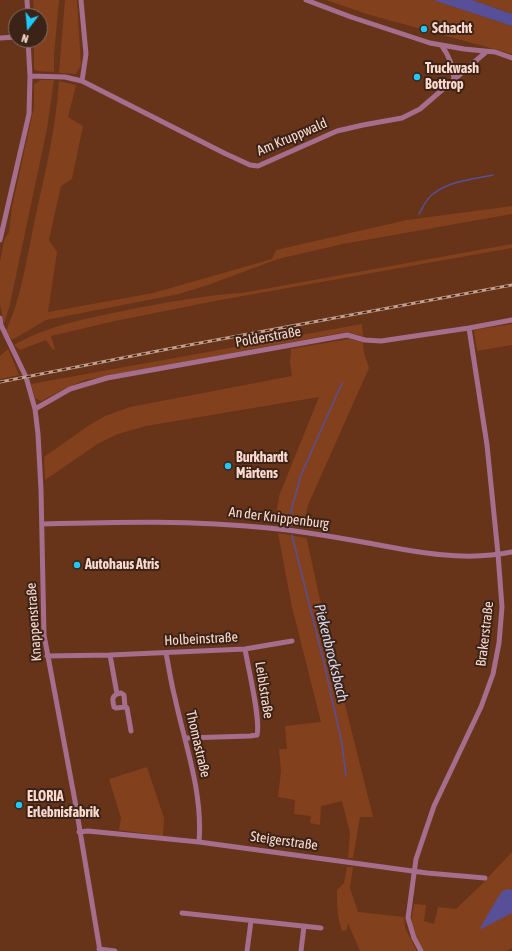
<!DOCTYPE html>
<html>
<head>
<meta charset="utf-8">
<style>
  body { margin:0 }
  #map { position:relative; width:512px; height:951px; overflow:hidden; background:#673319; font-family:"Asap Condensed",sans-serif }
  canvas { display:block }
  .north { position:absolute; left:8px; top:8px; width:40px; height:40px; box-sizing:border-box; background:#3b2318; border:1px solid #886c60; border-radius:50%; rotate:196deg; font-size:11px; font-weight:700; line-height:16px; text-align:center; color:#fbdacc }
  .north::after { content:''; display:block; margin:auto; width:14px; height:18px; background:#1ec9fd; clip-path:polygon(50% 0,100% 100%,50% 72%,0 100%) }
</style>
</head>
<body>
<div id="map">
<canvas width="512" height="951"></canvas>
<div class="north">N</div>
</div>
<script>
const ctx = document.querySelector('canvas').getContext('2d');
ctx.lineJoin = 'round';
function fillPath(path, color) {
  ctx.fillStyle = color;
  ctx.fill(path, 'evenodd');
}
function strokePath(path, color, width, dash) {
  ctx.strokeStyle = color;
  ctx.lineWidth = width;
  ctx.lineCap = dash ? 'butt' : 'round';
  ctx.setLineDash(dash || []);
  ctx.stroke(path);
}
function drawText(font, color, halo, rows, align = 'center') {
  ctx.font = font + ' "Asap Condensed",sans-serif';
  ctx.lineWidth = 4;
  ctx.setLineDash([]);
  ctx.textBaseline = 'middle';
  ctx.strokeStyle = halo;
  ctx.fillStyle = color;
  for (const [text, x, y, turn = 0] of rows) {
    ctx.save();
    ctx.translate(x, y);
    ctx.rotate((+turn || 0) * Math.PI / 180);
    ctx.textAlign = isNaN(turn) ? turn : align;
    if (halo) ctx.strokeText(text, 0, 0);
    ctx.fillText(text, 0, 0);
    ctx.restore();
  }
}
const green = new Path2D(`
  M33 0H59L54 55V72L37 71 34 69V40H40V16H34Z
  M65 0H77L81 65 76 74 59 73Z
  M326 0H433L512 26V54L370 15Z
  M472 0H512V14L507 12Z
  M41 80H54L47 129 10 304 4 324 0 304V262L4 240 9 232 12 207 34 107V84Z
  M59 81 76 85 68 117 83 126 72 179 61 186 49 240 57 252 48 312 153 293 272 259 276 250 407 220 512 206V214L343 244 278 259 208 285 179 294 46 320 12 340 6 331C22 296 27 256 35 219 45 173 56 128 59 81Z
  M512 244V248L215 301 115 321 51 336 55 349 53 350 46 340 20 350 14 345C51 324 86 319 127 310 165 303 203 295 242 293Z
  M362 324 363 336 346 332 85 380 66 388 41 401 35 398 31 384Z
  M512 324V345L477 351 474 330Z
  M349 339 363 342 364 353 369 368 308 505 303 527 275 523 279 496 319 397 146 426 118 434 99 443 45 480 44 457 88 426 105 416 130 407 292 376 290 362 291 349Z
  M8 349 19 375 0 379V356Z
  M278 533 306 538 307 540 329 641 373 817H360L353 858H348L350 833 342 801 321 806 320 825 310 823 311 816 294 814 295 800 278 797 281 771 279 749H287L285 726 321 722 292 607Z
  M147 767 164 818 163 836 119 830 121 818 109 779Z
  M512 852V948L506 951H424L416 938 411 922 414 904 426 905 424 921 434 924 438 907 456 909 479 887Z
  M347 867H353L350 888 358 912 404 917 405 928 417 951H360L348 923 347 930 342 931C337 917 337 904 337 890L344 883Z`);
const water = new Path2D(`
  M433 0H472L512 14V26Z
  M509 889 512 890V913L481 929 480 928 500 894 504 890Z`);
const stream = new Path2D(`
  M419 214C423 207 426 199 433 194 449 181 474 179 493 175
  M292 526 291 511 301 475 342 383
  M292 535 324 663 342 744 346 776`);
const minor = new Path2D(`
  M27 0 28 16
  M81 0 86 54 82 81
  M306 0 351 17 430 43 464 49 495 52 512 58
  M0 38 16 37
  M442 46C450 57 453 66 454 79
  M30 76 65 77 82 81 224 153 250 165 258 166 337 131 363 125 402 118 420 109 486 52
  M0 240 29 114 30 76 28 40
  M0 318 1 325 26 377 35 409 38 434 41 490 44 635 75 801 100 951
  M35 409 70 389 107 378 347 335 365 340 381 341 469 328 512 320
  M42 524C118 522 193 520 269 528 302 531 335 537 368 543 415 552 464 562 512 552
  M166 653C169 668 171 683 175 698 185 745 203 792 199 842
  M110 655 117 694C111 697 113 701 114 707L116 708 125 707 124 695 121 693 117 694
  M47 656 110 655 245 649 292 641
  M125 706 127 708 131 731
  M186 738 250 736 257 735C261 720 248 667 245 649
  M79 832 88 831 199 842 427 873 485 878
  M182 913 321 928
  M99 949 115 951
  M247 951 251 921
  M301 951 304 926
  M421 951 414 938 408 918 416 859 434 806 481 707 493 674 499 643 502 607 498 554 487 445 469 328`);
const rail = new Path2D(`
  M0 382 173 348 512 285`);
const markers = [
  [424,29,4,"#1ec9fd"],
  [417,77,4,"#1ec9fd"],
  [228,466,4,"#1ec9fd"],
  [77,565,4,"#1ec9fd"],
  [19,805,4,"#1ec9fd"]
];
const poiNames = [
  ["Schacht",432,29],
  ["Truckwash",425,69],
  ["Bottrop",425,85],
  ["Burkhardt",236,458],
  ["Märtens",236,474],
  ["Autohaus Atris",85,565],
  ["ELORIA",27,797],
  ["Erlebnisfabrik",27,813]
];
const streetNames = [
  ["Am Kruppwald",292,137,-23],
  ["Polderstraße",268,337,-10],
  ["An der Knippenburg",279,518,7],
  ["Knappenstraße",34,622,-94],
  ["Brakerstraße",485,634,-83],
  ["Holbeinstraße",201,639,-3],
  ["Leiblstraße",264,690,81],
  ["Thomastraße",198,744,77],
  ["Steigerstraße",284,841,8]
];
const waterNames = [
  ["Piekenbrocksbach",331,653,76]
];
fillPath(green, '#83401d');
fillPath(water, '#575099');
strokePath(stream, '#575099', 1.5);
strokePath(minor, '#a46e8c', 5);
strokePath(rail, '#c69e8c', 3);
strokePath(rail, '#3b2318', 1.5, [4.5]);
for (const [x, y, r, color] of markers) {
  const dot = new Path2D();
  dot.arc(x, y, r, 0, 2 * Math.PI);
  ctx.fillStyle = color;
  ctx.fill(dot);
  strokePath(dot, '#3b2318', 1.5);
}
drawText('bold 14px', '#fbdacc', '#3b2318', poiNames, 'left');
drawText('14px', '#fbdacc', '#3b2318', streetNames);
drawText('italic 15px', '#d8d8ed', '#3b2318', waterNames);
</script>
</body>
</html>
